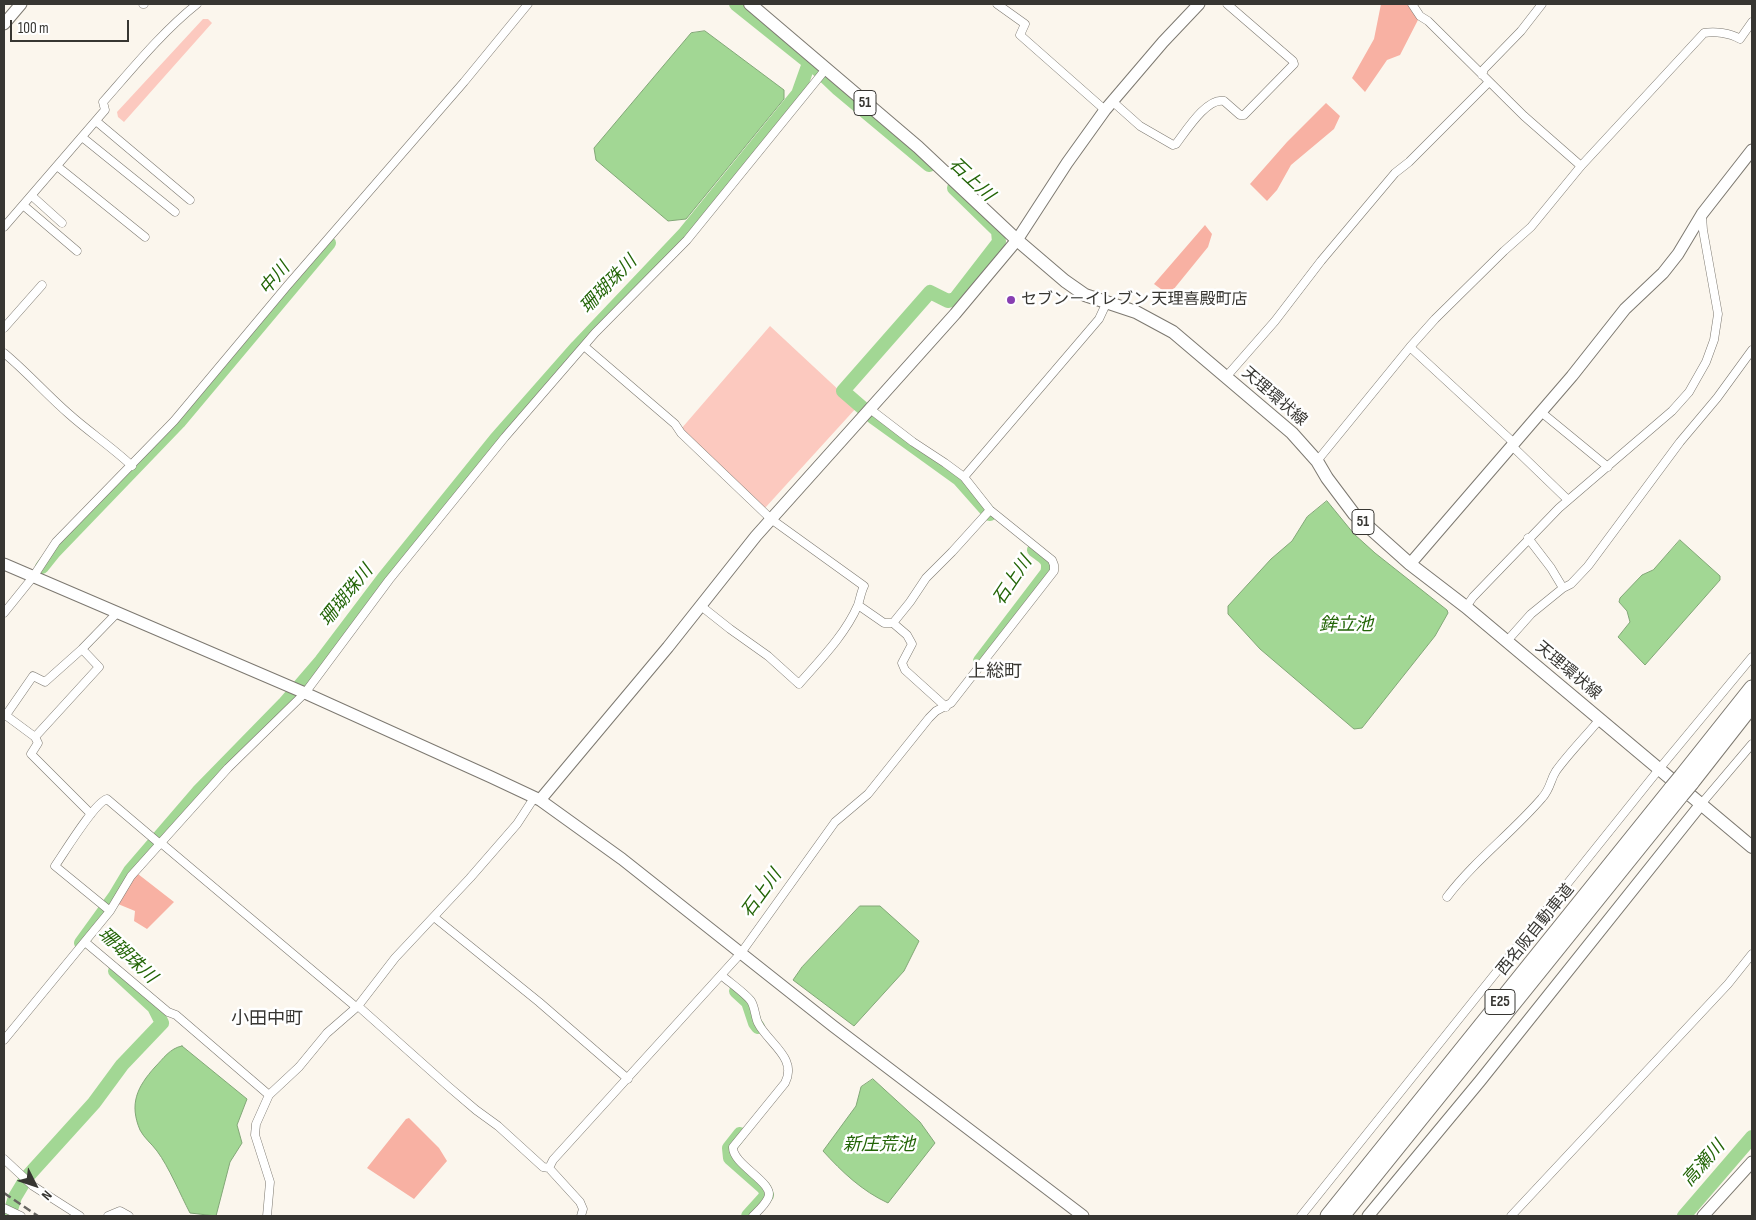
<!DOCTYPE html>
<html>
<head>
<meta charset="utf-8">
<style>
  body { margin:0 }
  #map { position:relative; width:1756px; height:1220px; overflow:hidden; background:#fbf6ed; font-family:"Sofia Sans Condensed",sans-serif }
  canvas { display:block }
  .frame { position:absolute; inset:0; border:5px solid #373632; pointer-events:none }
  .north { position:absolute; left:10px; top:1160px; width:50px; height:50px; -webkit-text-stroke:4px #fff; paint-order:stroke; rotate:131deg; font-size:14px; font-weight:700; line-height:20px; text-align:center; color:#373632 }
  .north::after { content:''; display:block; margin:auto; width:18px; height:22px; background:#373632; clip-path:polygon(50% 0,100% 100%,50% 72%,0 100%) }
  .scale { position:absolute; left:10px; top:20px; width:119px; height:22px; box-sizing:border-box; border:2px solid #373632; border-top:0; padding-left:6px; font-size:15px; line-height:18px; white-space:nowrap; color:#373632; -webkit-text-stroke:4px #fff; paint-order:stroke }
</style>
</head>
<body>
<div id="map">
<canvas width="1756" height="1220"></canvas>
<div class="frame"></div>
<div class="north">N</div>
<div class="scale">100 m</div>
</div>
<script>
const ctx = document.querySelector('canvas').getContext('2d');
ctx.lineJoin = 'round';
function fillPath(path, color) {
  ctx.fillStyle = color;
  ctx.fill(path, 'evenodd');
}
function strokePath(path, color, width, dash) {
  ctx.strokeStyle = color;
  ctx.lineWidth = width;
  ctx.lineCap = dash ? 'butt' : 'round';
  ctx.setLineDash(dash || []);
  ctx.stroke(path);
}
function drawText(font, color, halo, rows, align = 'center') {
  ctx.font = font + ' "Sofia Sans Condensed","Noto Sans JP",sans-serif';
  ctx.lineWidth = 5;
  ctx.setLineDash([]);
  ctx.textBaseline = 'middle';
  ctx.strokeStyle = halo;
  ctx.fillStyle = color;
  for (const [text, x, y, turn = 0] of rows) {
    ctx.save();
    ctx.translate(x, y);
    ctx.rotate((+turn || 0) * Math.PI / 180);
    ctx.textAlign = isNaN(turn) ? turn : align;
    if (halo) ctx.strokeText(text, 0, 0);
    ctx.fillText(text, 0, 0);
    ctx.restore();
  }
}
const green = new Path2D(`
  M203 19H208L212 23 124 122 118 117 117 112Z
  M770 326 857 407 765 508 681 429Z`);
const forest = new Path2D(`
  M1381 4H1408L1420 16 1400 55 1387 60 1365 92 1352 78 1374 39Z
  M1326 103 1340 116 1334 129 1291 165 1277 190 1267 201 1250 184 1287 142Z
  M1205 225 1212 234 1208 247 1169 295 1154 284Z
  M138 874 174 902 147 929 134 921 135 911 118 904 131 882Z
  M409 1118 439 1148 447 1161 414 1199 367 1168 406 1119Z`);
const water = new Path2D(`
  M705 31 784 90V99L686 219 668 221 596 160 594 148 691 33Z
  M1327 501 1354 534 1375 553 1447 610 1448 613 1435 636 1362 728 1354 729 1260 649 1228 614V606L1271 559 1292 541 1307 517Z
  M1680 540 1720 576V580L1645 665 1618 637 1630 622 1627 611 1619 602 1620 598 1642 575 1653 570Z
  M860 906H880L919 941 904 971 854 1026 793 980 802 967Z
  M182 1046 247 1099 237 1125 242 1143 230 1162 216 1216 190 1213C180 1194 169 1167 157 1151 152 1144 144 1138 140 1130 129 1104 137 1087 155 1067 163 1059 170 1048 182 1046Z
  M873 1079 920 1122 935 1143 888 1203C862 1191 842 1172 823 1151L856 1106 861 1087Z`);
const river = new Path2D(`
  M736 4 816 68 838 89 929 165
  M954 188 998 231 999 242 955 299 948 301 930 292 843 391 873 417 959 479 990 514
  M42 567 54 552 179 422 329 243
  M980 661 1047 573C1051 559 1043 557 1034 550
  M81 943 115 896 130 871 198 792 284 704 321 661 383 579 496 439 577 347 685 233 798 94 809 63
  M736 991 748 1002 755 1023 758 1027
  M740 1134 729 1148 730 1158 764 1188 767 1195 748 1216
  M9 1216 15 1197 27 1177 94 1103 122 1065 162 1023 154 1007 115 971
  M1684 1216 1752 1137`);
const street = new Path2D(`
  M143 4H144
  M997 4 1025 24 1020 35 1105 110
  M1412 4 1420 16 1428 21 1524 116 1581 166
  M1482 75 1484 69 1521 31 1542 4
  M1112 101 1140 126 1173 145 1176 144C1186 131 1207 97 1224 101L1240 115H1244L1294 64 1293 61 1227 4
  M96 121 190 200
  M82 137 175 212
  M57 166 145 237
  M32 196 62 223
  M23 205 77 251
  M4 227 105 110 103 102C133 68 162 32 197 4
  M4 328 42 285
  M584 346 675 424 681 433 771 519 864 586C861 592 860 599 858 605 845 635 820 660 799 684L768 656 730 629 701 606
  M1410 347 1514 443
  M4 353C27 372 46 394 69 414 89 432 112 447 132 466
  M1226 377 1275 321 1321 261 1395 173 1409 162 1489 82
  M1541 412 1608 467
  M1512 446 1568 500
  M1317 461 1410 347 1435 319 1504 251 1531 227 1581 166 1704 33C1715 31 1730 33 1740 39L1752 22
  M964 477 1099 319 1106 304
  M1528 538 1551 568 1563 588
  M858 605 884 623H893L907 635 912 644 902 663 905 670 946 707
  M1466 607 1473 597 1559 508 1672 411 1689 392 1706 362 1714 340 1718 314 1703 230 1702 216
  M4 613 33 577 56 542 174 421 287 286 464 82 528 4
  M893 623 910 602 926 578 952 552 990 510
  M1507 641 1531 614 1563 588 1571 584 1588 566 1680 442 1717 398 1752 350
  M4 714 35 737 38 743 31 754 91 814
  M6 715 33 676 45 682 82 649 117 613
  M35 737 99 667 82 649
  M1702 803 1752 744
  M161 843 356 1007
  M1447 897C1475 860 1512 833 1542 798 1551 788 1550 780 1556 771 1569 753 1586 736 1600 719
  M110 911 55 866C64 853 95 802 107 799L160 844
  M434 917 539 1002 628 1079
  M85 942 168 1012 176 1015 269 1095
  M721 975C729 982 745 993 751 1001 755 1007 755 1017 758 1023 768 1043 798 1058 785 1083L733 1147C732 1165 776 1183 768 1198 765 1205 758 1211 753 1216
  M358 1006 449 1087 476 1110 498 1126 543 1167 549 1168 580 1202 583 1209 581 1216
  M4 1040 110 911 131 876 228 768 305 693 389 580 505 437 595 333 687 240 825 70
  M4 1159 33 1186 80 1216
  M549 1168 553 1160 741 953 835 822 868 794 929 718 936 711 951 703 1054 571V565L1052 560 990 510 964 477 945 463 913 442 870 409
  M4 1208 21 1216
  M108 1216 120 1211 129 1216
  M267 1216 270 1182 255 1135 256 1124 269 1095 299 1067 327 1033 358 1006 395 958 470 878 517 824 534 798
  M1301 1216 1660 768 1752 657
  M1511 1216 1728 984 1752 954`);
const secondary = new Path2D(`
  M4 24 21 4
  M4 564 305 693 491 777 540 800 622 859 833 1026 1083 1216
  M1410 564 1572 376 1625 309 1663 273 1678 254 1702 214 1752 150
  M540 800 668 647 756 536 955 314 1017 240 1067 163 1105 110 1163 42 1199 4
  M1368 1216 1480 1081 1702 803
  M1703 1216 1752 1162`);
const primary = new Path2D(`
  M750 4 918 147 1017 240 1065 281 1085 295 1136 312 1173 332 1292 433 1317 461 1327 478 1354 514 1410 564 1466 607 1752 847`);
const highway = new Path2D(`
  M1682 776 1752 688
  M1691 783 1752 705
  M1328 1216 1672 788
  M1342 1216 1681 795`);
const rail = new Path2D(`
  M4 1193 38 1216`);
const highwayBridge = new Path2D(`
  M1672 788 1682 776
  M1681 795 1691 783`);
const markers = [
  [1011,300,5,"#883fb2"]
];
const shields = [
  [865,103,22],
  [1363,522,22],
  [1500,1002,30]
];
const shieldNames = [
  ["51",865,103],
  ["51",1363,522],
  ["E25",1500,1002]
];
const poiNames = [
  ["セブン－イレブン 天理喜殿町店",1021,300]
];
const streetNames = [
  ["天理環状線",1274,397,41],
  ["天理環状線",1568,671,40],
  ["西名阪自動車道",1536,930,-51]
];
const waterNames = [
  ["石上川",971,180,43],
  ["中川",275,279,-50],
  ["珊瑚珠川",609,285,-46],
  ["石上川",1013,581,-56],
  ["珊瑚珠川",347,596,-51],
  ["鉾立池",1346,625],
  ["石上川",762,894,-54],
  ["珊瑚珠川",127,956,43],
  ["新庄荒池",879,1145],
  ["高瀬川",1704,1164,-49]
];
const neighbourhoodNames = [
  ["上総町",995,672],
  ["小田中町",267,1019]
];
fillPath(green, '#fcc9bf');
fillPath(forest, '#f8b1a3');
fillPath(water, '#a2d794');
strokePath(water, '#82a777', 1);
strokePath(river, '#a2d794', 14);
strokePath(street, '#7d7971', 9);
strokePath(secondary, '#7d7971', 13);
strokePath(primary, '#7d7971', 14);
strokePath(highway, '#7d7971', 17);
strokePath(street, '#fff', 8);
strokePath(secondary, '#fff', 11);
strokePath(primary, '#fff', 12);
strokePath(highway, '#fff', 15);
strokePath(rail, '#686661', 2.5, [8, 4]);
strokePath(highwayBridge, '#7d7971', 17, []);
strokePath(highwayBridge, '#fff', 15);
for (const [x, y, r, color] of markers) {
  const dot = new Path2D();
  dot.arc(x, y, r, 0, 2 * Math.PI);
  ctx.fillStyle = color;
  ctx.fill(dot);
  strokePath(dot, '#fff', 2);
}
for (const [x, y, w] of shields) {
  const box = new Path2D();
  box.roundRect(x - w / 2, y - 12.5, w, 25, 4);
  ctx.fillStyle = '#fff';
  ctx.fill(box);
  strokePath(box, '#373632', 1);
}
drawText('bold 15px', '#373632', null, shieldNames);
drawText('16px', '#373632', '#fff', poiNames, 'left');
drawText('16px', '#373632', '#fff', streetNames);
drawText('italic 18px', '#236507', '#fff', waterNames);
drawText('18px', '#373632', '#fff', neighbourhoodNames);
</script>
</body>
</html>
